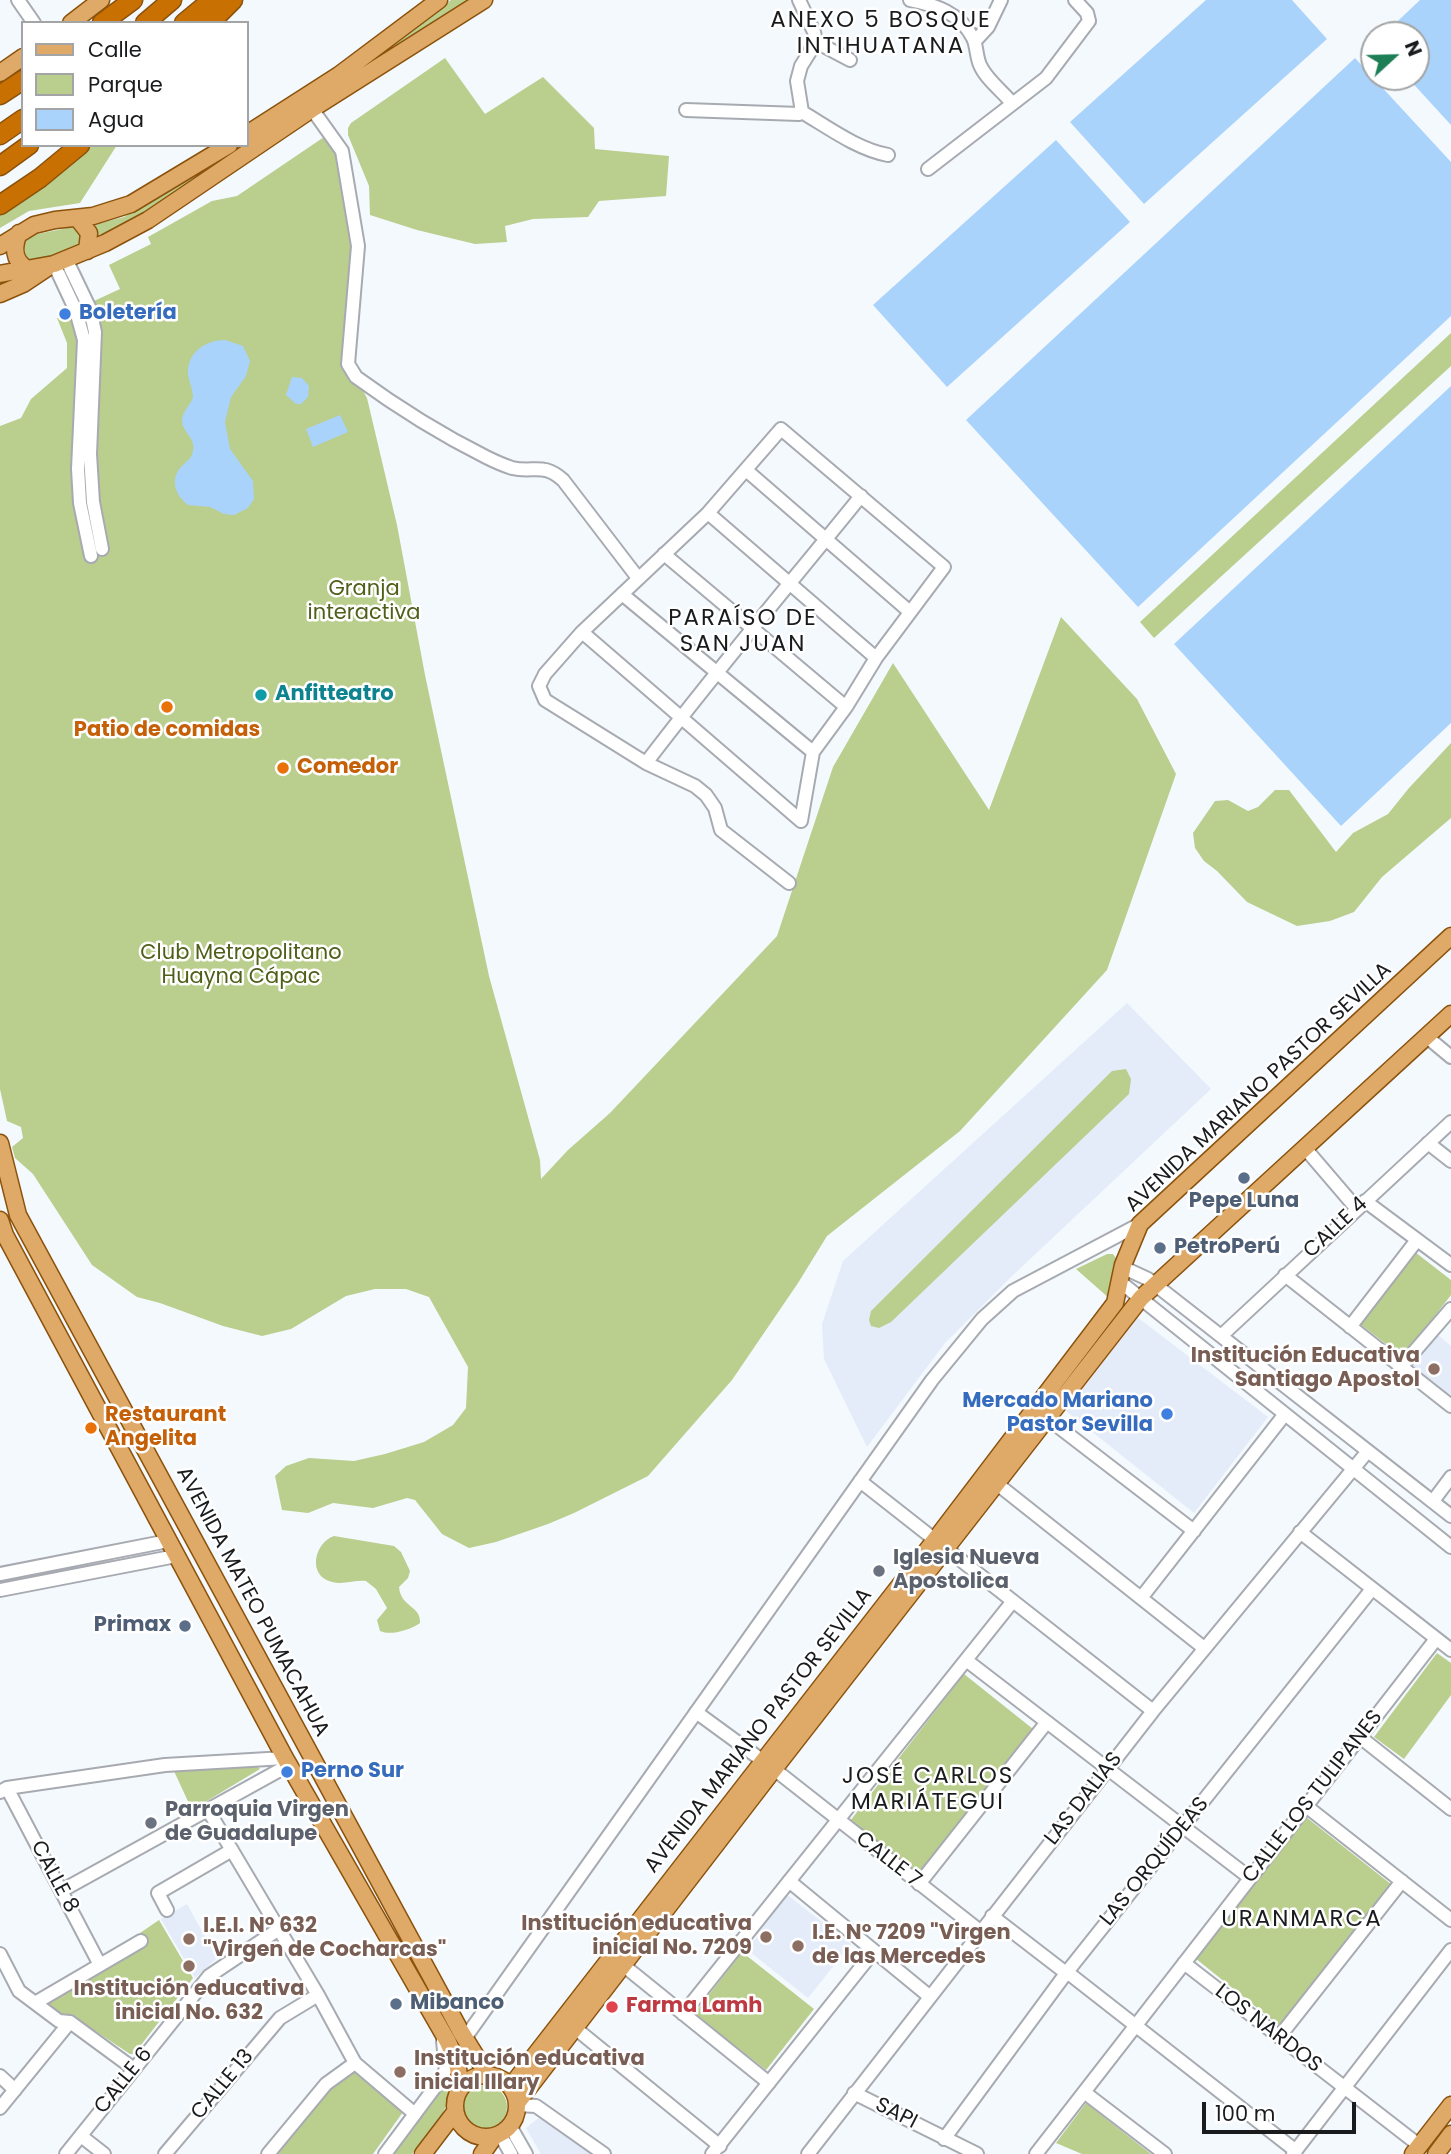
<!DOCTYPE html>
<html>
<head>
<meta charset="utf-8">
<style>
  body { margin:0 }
  #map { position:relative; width:1451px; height:2154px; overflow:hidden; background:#f4f9fe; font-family:Poppins,sans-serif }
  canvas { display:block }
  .legend { position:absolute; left:21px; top:21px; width:228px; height:126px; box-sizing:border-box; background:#fff; border:2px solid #a3a4a5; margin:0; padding:9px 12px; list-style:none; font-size:21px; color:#191b1d }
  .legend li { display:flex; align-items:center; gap:14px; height:35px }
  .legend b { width:35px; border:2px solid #a3a4a5 }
  .north { position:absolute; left:1360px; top:21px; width:70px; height:70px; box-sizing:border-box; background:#fff; border:2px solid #a3a4a5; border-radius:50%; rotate:68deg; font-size:19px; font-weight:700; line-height:28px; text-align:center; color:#191b1d }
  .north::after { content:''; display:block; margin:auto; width:24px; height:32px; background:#1e7f57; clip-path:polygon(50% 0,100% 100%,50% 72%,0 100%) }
  .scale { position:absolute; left:1202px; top:2102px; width:154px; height:32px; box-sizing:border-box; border:4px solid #191b1d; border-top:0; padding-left:9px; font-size:21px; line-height:24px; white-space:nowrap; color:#191b1d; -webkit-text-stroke:5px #fff; paint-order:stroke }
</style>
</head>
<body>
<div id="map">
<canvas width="1451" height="2154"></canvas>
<ul class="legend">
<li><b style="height:9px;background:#dfa967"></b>Calle</li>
<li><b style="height:19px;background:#bace8d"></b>Parque</li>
<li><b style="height:19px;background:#aad3fb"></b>Agua</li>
</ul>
<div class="north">N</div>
<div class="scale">100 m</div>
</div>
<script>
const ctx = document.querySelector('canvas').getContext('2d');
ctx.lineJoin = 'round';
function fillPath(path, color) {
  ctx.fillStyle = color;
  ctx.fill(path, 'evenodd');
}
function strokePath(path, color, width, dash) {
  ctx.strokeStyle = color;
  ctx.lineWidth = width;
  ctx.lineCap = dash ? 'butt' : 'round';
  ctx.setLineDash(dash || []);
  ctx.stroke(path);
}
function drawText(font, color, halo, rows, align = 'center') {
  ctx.font = font + ' Poppins,sans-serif';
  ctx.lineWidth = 5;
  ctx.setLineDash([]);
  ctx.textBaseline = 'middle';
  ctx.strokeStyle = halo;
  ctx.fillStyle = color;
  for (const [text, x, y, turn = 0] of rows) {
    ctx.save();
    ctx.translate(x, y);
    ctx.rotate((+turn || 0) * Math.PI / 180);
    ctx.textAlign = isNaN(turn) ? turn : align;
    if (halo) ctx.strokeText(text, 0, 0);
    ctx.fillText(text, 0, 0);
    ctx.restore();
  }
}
const built = new Path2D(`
  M1127 1003 1211 1089 1011 1277 945 1343 867 1447 824 1359 822 1324 843 1261Z
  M1137 1317 1268 1417 1194 1513 1066 1411Z
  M1437 1334 1451 1346V1394L1449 1397 1411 1365Z
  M786 1894 851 1944 808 1998 745 1948 758 1937V1933Z
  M187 1904 217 1958 195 1978 161 1919Z
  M541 2116 591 2154H541L526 2128Z`);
const green = new Path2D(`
  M451 0H471L320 97Z
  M445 58 485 114 543 77 594 128 595 149 669 156 666 196 599 201 588 217 533 219 505 226 507 242 475 244 417 230 370 215 369 186 348 135V128L351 123Z
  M271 129 143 215 97 240 93 225 124 217 242 145H247V143Z
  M327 135 337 152 353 243 345 358 367 398 397 525 425 675 489 976 540 1160 541 1179 568 1150 610 1113 777 936 833 767 893 663 989 810 1061 617 1137 699 1176 774 1107 970 960 1131 827 1236 798 1283 732 1380 648 1476 574 1513 548 1524 496 1542 469 1548 442 1534 415 1500 407 1498 373 1508 333 1503 308 1513 282 1510 275 1476 286 1466 309 1458 354 1461 385 1454 424 1442 453 1425 466 1408 468 1367 429 1297 406 1289H375L346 1296 291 1329 262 1336 223 1326 160 1303 137 1297 92 1265 33 1174 15 1158 12 1147 23 1138 21 1127 7 1121 0 1089V426L21 418 31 399 67 368V343L57 318 120 289 109 265 151 244 148 237 212 201 237 196Z
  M89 145H117L80 203 29 211 0 228V214Z
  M72 227C81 230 82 237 81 245L66 254 32 261 22 254V242L28 236Z
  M1451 333V366L1154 638 1140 622Z
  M1451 743V818L1382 877 1354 912 1330 921 1297 926 1247 902 1217 871 1204 861 1195 848 1193 833 1215 801 1228 800 1248 811 1258 807 1275 790H1289L1336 852 1353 833 1388 814 1409 788Z
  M1126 1069 1131 1079 1129 1094 891 1322 879 1328 871 1326 869 1320 871 1311 1112 1071Z
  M1415 1252 1451 1280V1295L1403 1357 1360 1324Z
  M1107 1254H1113L1118 1261 1110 1299 1076 1269Z
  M334 1536 394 1546 401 1552 410 1571 408 1578 399 1587C401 1608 421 1605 420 1623 410 1630 391 1636 380 1631L377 1620 387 1608 376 1589 366 1581C355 1580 343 1585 332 1582 307 1576 314 1543 334 1536Z
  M1437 1653 1451 1663V1695L1404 1759 1374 1737Z
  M964 1674 1033 1729 919 1875 850 1821Z
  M256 1765 260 1769 192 1810 173 1769Z
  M1306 1817 1392 1885 1281 2027 1195 1958Z
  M159 1920 193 1978 134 2054H130L74 2017H59L45 2004 146 1944 140 1933Z
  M742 1952 814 2009 766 2070 694 2014Z
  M355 2068 403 2112 373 2154H278L321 2095Z
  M450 2079C451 2113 432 2129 412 2154H392Z
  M463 2107a22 22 0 1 1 44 0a22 22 0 1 1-44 0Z
  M1086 2103 1151 2154H1082L1056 2143Z`);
const water = new Path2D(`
  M1206 0H1292L1327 39 1144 204 1070 122Z
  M1420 0H1451V125L1407 77H1416V35H1383Z
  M1355 58 1451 162V316L1138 607 966 420Z
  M1056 140 1130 222 947 387 873 305Z
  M225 340 243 346 250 361 246 376 231 397 225 422 230 449 253 481 254 499 248 508 234 515 224 514 210 507 188 505C176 496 170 481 180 468 185 462 192 459 193 451 196 438 183 433 182 421 182 411 191 405 193 397 193 389 189 382 188 374 187 352 206 340 225 340Z
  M292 377 302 378 309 386 308 397 301 404H296L286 395Z
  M1451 386V723L1341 826 1174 644Z
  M340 415 348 432 313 447 306 429Z`);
const minor = new Path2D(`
  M18 0 34 23
  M799 0 814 32 816 42 801 66 797 81 802 112
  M910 0C936 5 960 13 973 38 977 46 976 56 980 65 986 79 1002 91 1012 103
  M975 41 988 27 1001 0
  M816 42 850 60
  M312 109 342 151 358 246 348 364 356 377C397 407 440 434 486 457 494 461 503 465 512 468 534 473 543 462 563 480L638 578
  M686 110 799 114 802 112C829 128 857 149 888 155
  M928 169 1046 78 1089 21 1087 13 1075 0
  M66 259 90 309 95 332 90 454 93 502 102 549
  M54 264 76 311 84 340 78 469 80 503 91 556
  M746 470 910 612
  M708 513 876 658
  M664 554 846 707
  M622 594 813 752
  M582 632 801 821
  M646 763C715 672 789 585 861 496
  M789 883 721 830 715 808 706 795 695 786 646 763 545 700 539 686 545 674 582 632 708 513 781 429 944 567 876 658 846 707 813 752 801 821
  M1427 1037 1451 1057
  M1428 1143 1451 1161
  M1304 1147 1357 1209
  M1365 1201 1451 1265
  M1122 1267 1148 1279 1451 1516
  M1285 1275 1451 1406
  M1119 1281 1451 1547
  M1350 1327 1417 1240
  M1221 1336 1451 1122
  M1401 1367 1451 1309
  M1047 1418 1194 1531
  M860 1481 1153 1711
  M996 1483 1204 1648
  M1433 1501 1451 1477
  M1300 1532 1451 1650
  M0 1574 168 1541
  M0 1590 176 1556
  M1141 1598 1285 1414
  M966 1660 1250 1878
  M696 1712 774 1769 980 1931
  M1360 1737 1451 1809
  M7 1788 100 1965
  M0 1792 7 1788 165 1765 285 1758
  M1306 1806 1451 1920
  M208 1810 318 1995 355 2063 415 2114
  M789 1881 929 1996
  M919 1884 1047 1722
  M61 1891 289 1765
  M167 1910 158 1893 232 1850
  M992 1916 1066 1973
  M0 1954 19 1991 59 2021 70 2022 134 2069
  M1184 1963 1420 2146
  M623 1965 769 2083
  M1067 1972 1296 2151
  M35 2003 141 1941
  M683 2014 1013 1601
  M575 2028 720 2146
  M1279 2037 1402 1881
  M465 2038 932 1380 982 1319 1013 1291 1140 1224
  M0 2076 15 2090
  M1084 2092 1165 2154
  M854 2093 977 2154
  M517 2105 536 2106 604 2154
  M0 2108 70 2022
  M510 2126 526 2154
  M500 2134 511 2154
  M81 2136 104 2154
  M944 2139 1067 1972 1372 1589
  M66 2154 209 1976 279 1929
  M165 2154 280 2018 318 1995
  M268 2154 326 2084 355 2063
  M385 2154 441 2079 446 2069 443 2041
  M712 2154 874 1951
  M808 2154 1153 1711 1368 1451
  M1036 2154 1436 1639
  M1293 2154 1451 1950`);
const major = new Path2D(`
  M71 23 101 0
  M0 73 23 57
  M247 134 339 75 439 0
  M78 219 89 233 87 251
  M19 233C13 247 13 260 26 268
  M0 246 34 225 55 220 93 216 131 204 229 145
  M0 274 54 264 105 243 148 220 312 109 484 0
  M0 294 23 284 47 268
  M0 1143 18 1215 461 2032 487 2074
  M0 1220 5 1235 285 1758 448 2042 457 2063 461 2086
  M455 2106a31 31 0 1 1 62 0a31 31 0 1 1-62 0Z
  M511 2086 935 1540 1115 1303 1123 1265 1140 1224 1451 936
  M517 2103 774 1769 1141 1298 1451 1014
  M423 2154 455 2112
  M482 2154 494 2137
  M1413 2154 1451 2105
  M1436 2154 1451 2134`);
const highway = new Path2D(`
  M102 23 133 0
  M145 23 172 0
  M184 23 212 0
  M210 23 233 0
  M0 95 23 80
  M0 135 23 119
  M0 166 29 145
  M0 205 40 178 80 145`);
const markers = [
  [65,314,7,"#3f7fe0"],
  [261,695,7,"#0f9aa8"],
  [167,707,7,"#e8710a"],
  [283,768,7,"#e8710a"],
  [1244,1178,7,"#5c6f8a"],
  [1160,1248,7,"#5c6f8a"],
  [1434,1369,7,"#8d6e63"],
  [1167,1414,7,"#3f7fe0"],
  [91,1428,7,"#e8710a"],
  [879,1571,7,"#6b7280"],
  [185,1626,7,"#5c6f8a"],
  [287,1772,7,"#3f7fe0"],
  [151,1823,7,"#6b7280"],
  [766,1937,7,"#8d6e63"],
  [189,1939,7,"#8d6e63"],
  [798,1946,7,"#8d6e63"],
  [189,1966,7,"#8d6e63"],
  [396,2004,7,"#5c6f8a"],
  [612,2007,7,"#e0444e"],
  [400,2072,7,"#8d6e63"]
];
const shopNames = [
  ["Boletería",79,314],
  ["Mercado Mariano",1153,1402,"right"],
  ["Pastor Sevilla",1153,1426,"right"],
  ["Perno Sur",301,1772]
];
const parkNames = [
  ["Granja",364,590],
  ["interactiva",364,614],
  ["Club Metropolitano",241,954],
  ["Huayna Cápac",241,978]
];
const cultureNames = [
  ["Anfitteatro",275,695]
];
const foodNames = [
  ["Patio de comidas",167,731,"center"],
  ["Comedor",297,768],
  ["Restaurant",105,1416],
  ["Angelita",105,1440]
];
const streetNames = [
  ["AVENIDA MARIANO PASTOR SEVILLA",1259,1088,-43],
  ["CALLE 4",1336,1228,-43],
  ["AVENIDA MATEO PUMACAHUA",252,1602,62],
  ["AVENIDA MARIANO PASTOR SEVILLA",759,1731,-52],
  ["CALLE LOS TULIPANES",1313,1797,-52],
  ["LAS DALIAS",1084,1799,-52],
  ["CALLE 7",888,1860,38],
  ["LAS ORQUÍDEAS",1155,1862,-51],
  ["CALLE 8",54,1877,62],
  ["LOS NARDOS",1268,2029,38],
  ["CALLE 6",124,2081,-51],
  ["CALLE 13",223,2085,-50],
  ["SAPI",896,2114,27]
];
const serviceNames = [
  ["Pepe Luna",1244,1202,"center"],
  ["PetroPerú",1174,1248],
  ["Primax",171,1626,"right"],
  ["Mibanco",410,2004]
];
const educationNames = [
  ["Institución Educativa",1420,1357,"right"],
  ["Santiago Apostol",1420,1381,"right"],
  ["Institución educativa",752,1925,"right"],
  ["inicial No. 7209",752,1949,"right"],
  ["I.E.I. N° 632",203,1927],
  ["\"Virgen de Cocharcas\"",203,1951],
  ["I.E. N° 7209 \"Virgen",812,1934],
  ["de las Mercedes",812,1958],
  ["Institución educativa",189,1990,"center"],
  ["inicial No. 632",189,2014,"center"],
  ["Institución educativa",414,2060],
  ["inicial Illary",414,2084]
];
const worshipNames = [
  ["Iglesia Nueva",893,1559],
  ["Apostolica",893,1583],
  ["Parroquia Virgen",165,1811],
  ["de Guadalupe",165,1835]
];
const healthNames = [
  ["Farma Lamh",626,2007]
];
const neighbourhoodNames = [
  ["ANEXO 5 BOSQUE",881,21],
  ["INTIHUATANA",881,47],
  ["PARAÍSO DE",743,619],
  ["SAN JUAN",743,645],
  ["JOSÉ CARLOS",928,1777],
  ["MARIÁTEGUI",928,1803],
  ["URANMARCA",1302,1920]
];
fillPath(built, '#e3ecf8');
fillPath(green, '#bace8d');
fillPath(water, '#aad3fb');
strokePath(minor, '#a7abb1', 16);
strokePath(major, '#8b520b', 19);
strokePath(highway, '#8b520b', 21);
strokePath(minor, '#fff', 12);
strokePath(major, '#dfa967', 16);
strokePath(highway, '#c97002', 18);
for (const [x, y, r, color] of markers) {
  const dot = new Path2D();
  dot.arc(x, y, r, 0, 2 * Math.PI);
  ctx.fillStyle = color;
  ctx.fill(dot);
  strokePath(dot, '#fff', 2.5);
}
drawText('bold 21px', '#366cbe', '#fff', shopNames, 'left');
drawText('21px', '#4e5f1a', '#fff', parkNames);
drawText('bold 21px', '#0d838f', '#fff', cultureNames, 'left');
drawText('bold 21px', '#c56008', '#fff', foodNames, 'left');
drawText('21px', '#191b1d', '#fff', streetNames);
drawText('bold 21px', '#4e5e75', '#fff', serviceNames, 'left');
drawText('bold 21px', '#785e54', '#fff', educationNames, 'left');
drawText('bold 21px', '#5b616d', '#fff', worshipNames, 'left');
drawText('bold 21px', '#be3a42', '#fff', healthNames, 'left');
ctx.letterSpacing = '2px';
drawText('23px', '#191b1d', '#fff', neighbourhoodNames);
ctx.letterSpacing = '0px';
</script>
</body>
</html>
